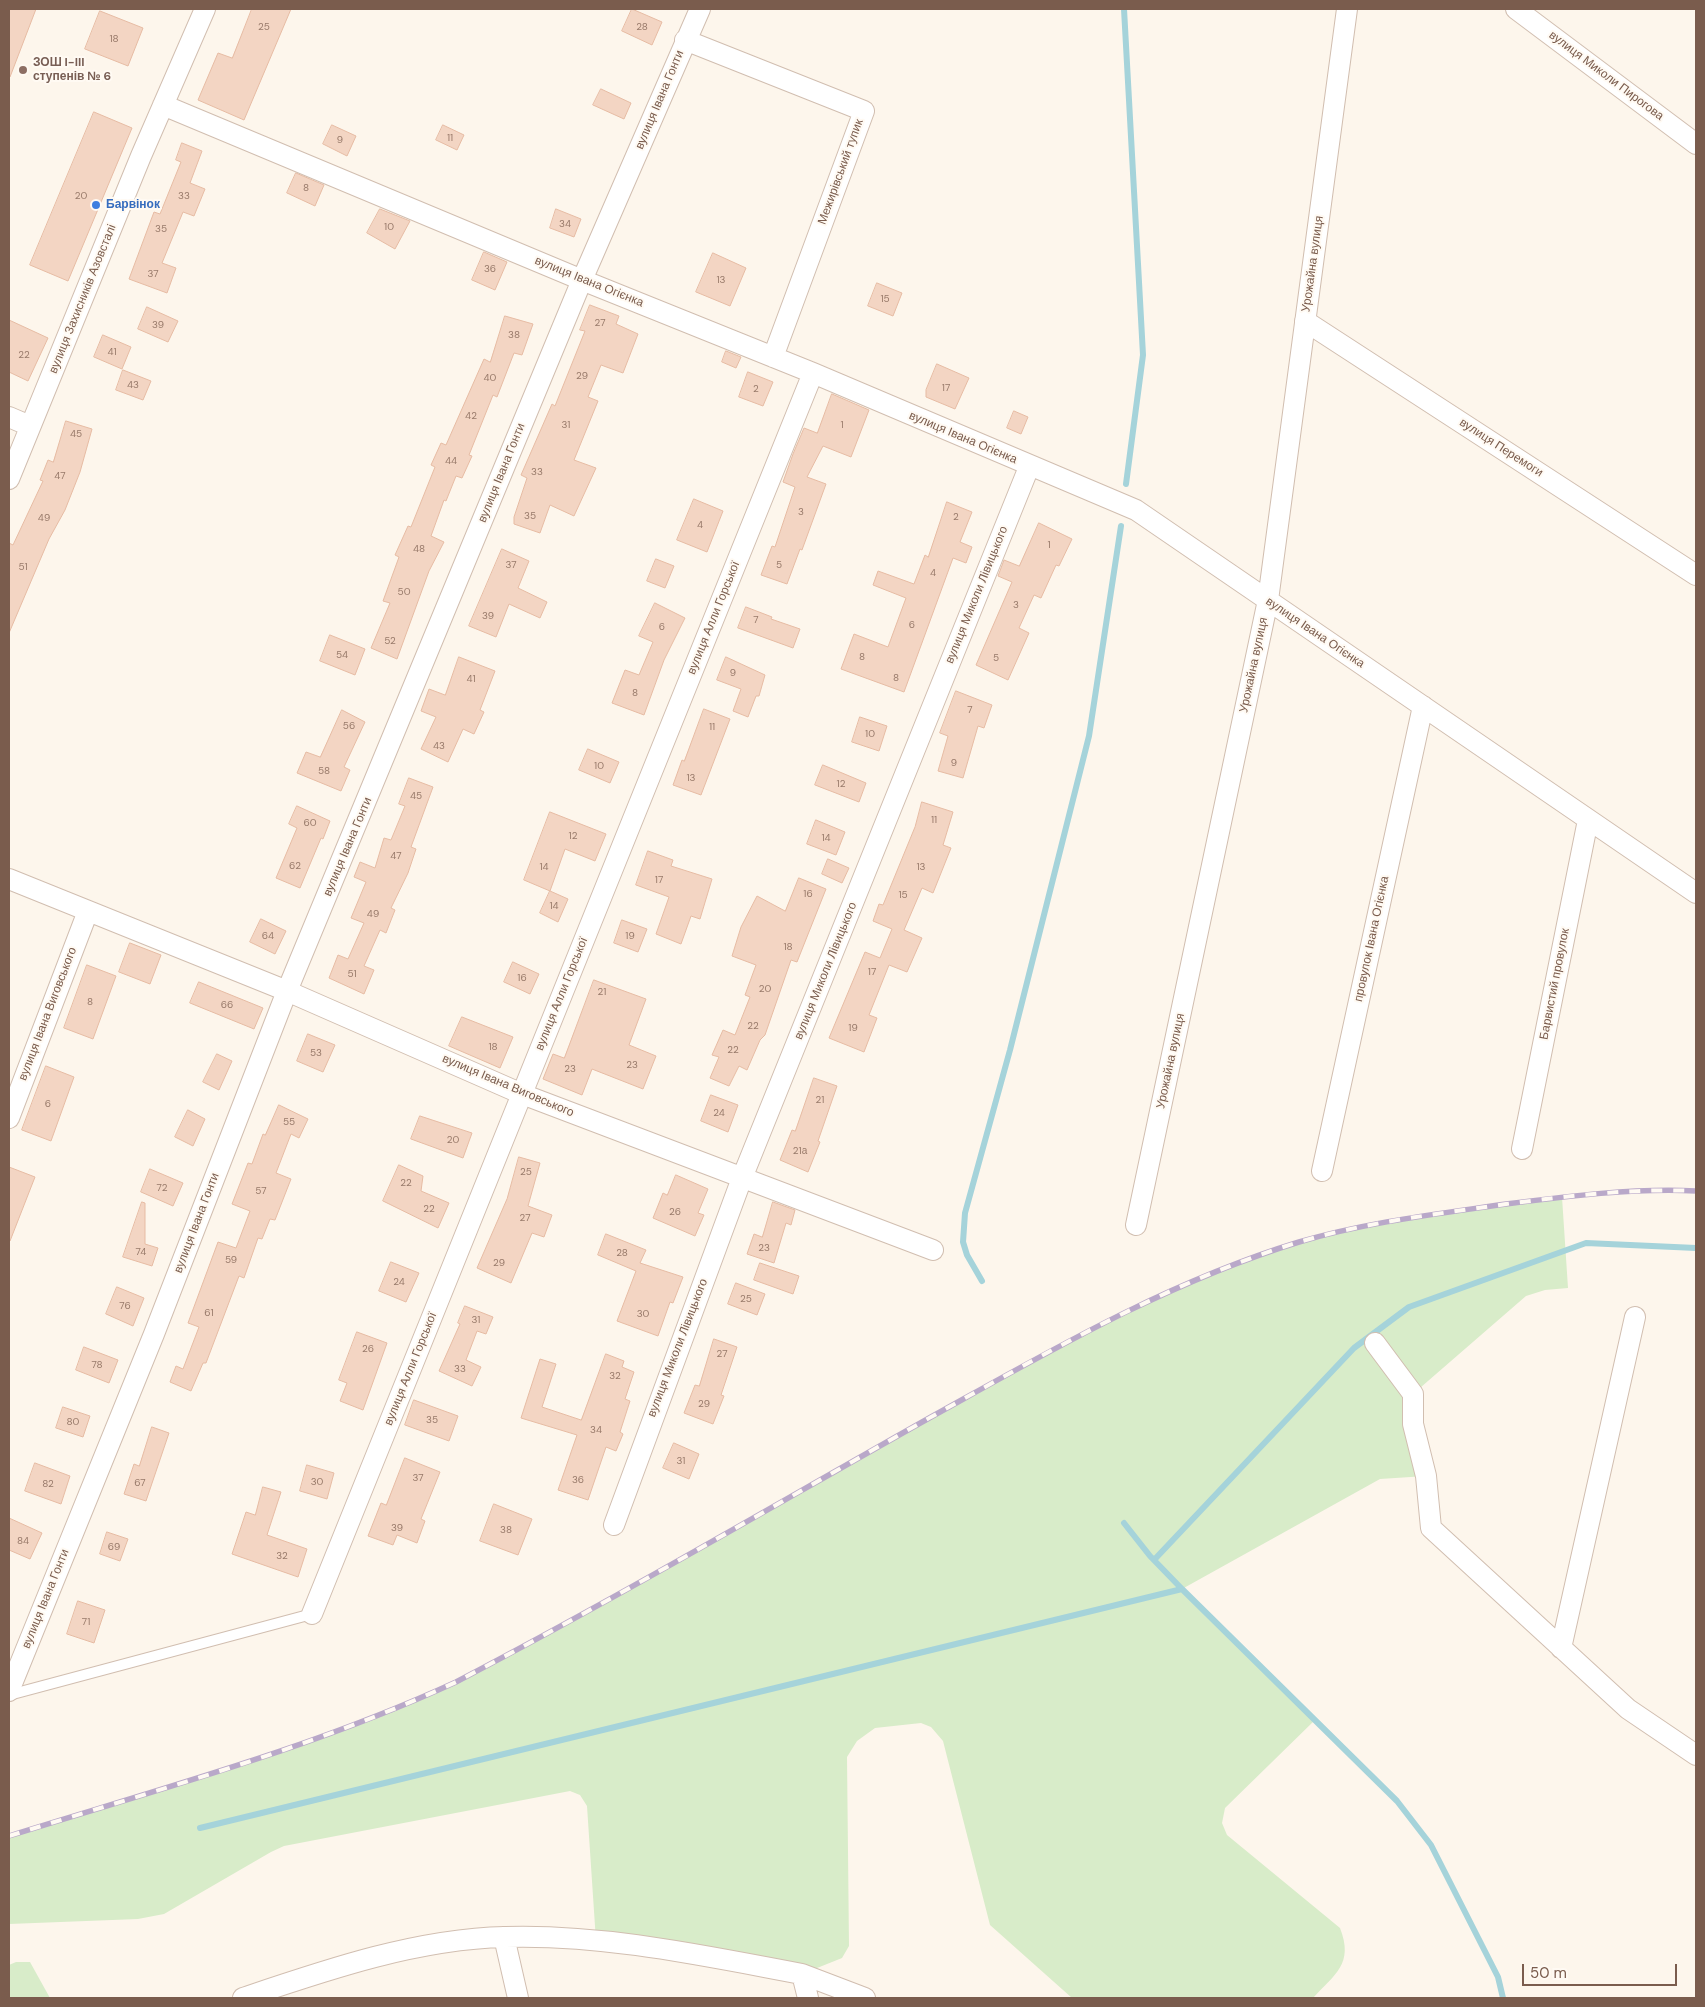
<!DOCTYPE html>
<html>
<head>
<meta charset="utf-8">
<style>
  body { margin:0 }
  #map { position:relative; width:1705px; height:2007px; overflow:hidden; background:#fdf6ec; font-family:"DM Sans",sans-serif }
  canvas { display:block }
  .frame { position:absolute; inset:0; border:10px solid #7a5c4d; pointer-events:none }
  .scale { position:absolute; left:1522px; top:1964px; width:155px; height:22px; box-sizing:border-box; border:2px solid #7a5c4d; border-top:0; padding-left:6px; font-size:15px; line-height:18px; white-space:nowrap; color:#7a5c4d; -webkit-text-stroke:4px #fffaf3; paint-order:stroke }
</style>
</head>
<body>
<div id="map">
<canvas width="1705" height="2007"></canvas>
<div class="frame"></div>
<div class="scale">50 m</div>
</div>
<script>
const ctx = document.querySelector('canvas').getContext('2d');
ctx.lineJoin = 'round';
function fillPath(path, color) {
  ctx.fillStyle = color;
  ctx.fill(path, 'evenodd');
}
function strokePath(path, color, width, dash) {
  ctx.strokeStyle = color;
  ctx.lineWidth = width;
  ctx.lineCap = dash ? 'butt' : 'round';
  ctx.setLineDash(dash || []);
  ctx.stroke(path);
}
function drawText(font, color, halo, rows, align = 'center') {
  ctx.font = font + ' "DM Sans",sans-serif';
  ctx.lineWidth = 4;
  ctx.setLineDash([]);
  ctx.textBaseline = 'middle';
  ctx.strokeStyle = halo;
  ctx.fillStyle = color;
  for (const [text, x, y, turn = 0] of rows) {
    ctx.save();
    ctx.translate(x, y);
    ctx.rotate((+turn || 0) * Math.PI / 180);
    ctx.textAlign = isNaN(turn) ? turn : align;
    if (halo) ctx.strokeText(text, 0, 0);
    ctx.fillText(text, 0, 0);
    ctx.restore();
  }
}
const green = new Path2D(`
  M1562 1197 1568 1288 1545 1290 1526 1296 1413 1394 1426 1476 1380 1479 1182 1589 1315 1720 1225 1808 1222 1823 1227 1835 1340 1928C1354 1964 1335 1974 1313 1998H1072L990 1925 943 1741 931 1727 921 1723 875 1728 857 1741 847 1757 849 1946 842 1958 802 1974 596 1941 587 1806 580 1795 570 1791 284 1846 271 1852 164 1914 138 1919 9 1924V1836C159 1789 313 1748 456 1682 615 1599 770 1508 927 1420 1047 1353 1165 1284 1297 1243 1382 1217 1473 1209 1562 1197Z
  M16 1962H30L50 1998H9V1965Z`);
const stream = new Path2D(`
  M1124 9 1143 355 1126 484
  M982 1281 967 1255 963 1242 965 1213 1010 1050 1089 736 1121 526
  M1124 1523 1150 1556 1182 1589 1397 1801 1431 1845 1498 1977 1503 1998
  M1154 1560 1354 1348 1409 1307 1586 1243 1696 1248
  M200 1828 1182 1589`);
const building = new Path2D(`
  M9 9H36L10 77 9 76Z
  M252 9H291L244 120 198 100 218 53 232 58Z
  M632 9 662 22 652 45 622 31Z
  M100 11 143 28 128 66 85 49Z
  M601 89 631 103 624 119 593 105Z
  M94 112 132 128 68 281 30 265Z
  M332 125 356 136 347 156 323 144Z
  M443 125 464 135 457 150 436 140Z
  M182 143 202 151 190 183 205 189 194 216 183 212 162 263 176 268 167 293 129 279 154 212 160 214 181 162 176 160Z
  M296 173 324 185 315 206 287 193Z
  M380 209 410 221 395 249 367 233Z
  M556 209 581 219 574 237 550 228Z
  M484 252 507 262 495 290 472 280Z
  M713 253 746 268 730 306 696 292Z
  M877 283 902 293 893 316 868 306Z
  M590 305 619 316 616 324 638 334 623 373 601 365 588 397 598 401 574 460 596 468 574 516 550 505 540 533 514 524V517L527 478 521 475 552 404 555 406 585 331 580 330Z
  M147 307 178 321 168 342 138 329Z
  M505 316 533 324 522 355 514 353 497 397 493 395 469 455 472 456 462 478 456 476 446 501 444 500 431 536 444 542 429 571 397 659 371 648 390 603 383 601 399 557 395 555 408 526 411 527 435 467 431 465 441 443 446 445 484 359 490 362Z
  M9 320 48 338 28 381 9 372Z
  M103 335 131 347 122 369 94 357Z
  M726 351 741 357 736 368 722 362Z
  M937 364 969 378 955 409 926 397V390Z
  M123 370 151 381 143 400 116 390Z
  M748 372 773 382 763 406 739 397Z
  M832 394 869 410 851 457 823 446 807 477 826 484 802 550 800 549 787 584 761 575 772 546 775 547 795 487 783 482 793 454 804 428 817 433Z
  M1014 411 1028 417 1021 434 1007 428Z
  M66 421 92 429 80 472 65 510 49 539 9 633V543L13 545 43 481 40 480 48 460 53 462Z
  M694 499 723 511 707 552 677 540Z
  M947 502 972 512 960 542 972 547 966 563 953 558 904 692 841 669 854 634 888 647 906 598 873 585 878 571 914 584 925 555 928 557Z
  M1039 523 1072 539 1059 566 1056 565 1041 598 1034 595 1019 628 1029 633 1008 680 976 665 1012 582 998 576 1004 560 1019 566Z
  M502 549 529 561 518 588 547 602 540 618 509 604 496 637 469 626Z
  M656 559 674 566 665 588 647 581Z
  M655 603 685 618 664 660 644 715 612 703 625 670 639 675 653 642 639 636Z
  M746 607 772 617 771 619 800 629 793 648 738 628Z
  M330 635 365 649 355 675 320 661Z
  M459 657 495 671 480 710 484 712 474 734 463 729 448 762 421 749 436 717 421 711 429 689 445 695Z
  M726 657 765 675 759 696H756L748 717 733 711 741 689 717 680Z
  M956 691 992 705 984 728 978 726 963 778 938 771 948 736 940 733Z
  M704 709 730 719 701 795 673 785 682 760 684 761Z
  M342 710 365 722 344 767 350 770 341 791 297 773 306 752 320 757Z
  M860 717 887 726 879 751 852 742Z
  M588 749 619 762 610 783 579 770Z
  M823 765 866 783 859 802 815 785Z
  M409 778 433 787 411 847 416 849 408 873 391 908 395 910 386 933 380 930 364 966 374 970 364 994 329 978 338 955 348 959 364 923 351 918 366 882 354 877 360 862 375 868 384 838 391 840 405 806 399 804Z
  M922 802 953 812 943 845 951 848 933 893 922 888 904 930 922 938 907 972 889 965 869 1015 877 1018 864 1052 829 1038 865 952 880 958 892 929 873 921 879 904 883 905 915 827Z
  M297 806 330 821 323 839 321 838 300 888 276 878 297 828 289 824Z
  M550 812 606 834 595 861 565 849 550 891 524 880Z
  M816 820 845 832 836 855 807 844Z
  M648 851 673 860 671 866 712 879 700 919 691 916 681 944 656 934 669 897 636 885Z
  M828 859 849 868 842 883 822 874Z
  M799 878 826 889 797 962 791 960 765 1035 760 1040 747 1070 739 1066 729 1086 710 1078 719 1057 712 1055 723 1030 735 1035 750 997 745 995 756 965 732 956 741 927 757 896 785 911Z
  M550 891 568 899 558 922 540 913Z
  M261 919 286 931 275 954 250 942Z
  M622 920 647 929 638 952 614 943Z
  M130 943 161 955 150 984 119 972Z
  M513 962 539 974 530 994 504 982Z
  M87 965 116 976 93 1039 64 1028Z
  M594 980 646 999 629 1045 656 1056 643 1089 592 1069 582 1095 543 1079 553 1054 564 1058Z
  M199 982 263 1008 254 1029 190 1003Z
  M462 1017 513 1037 500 1068 449 1046Z
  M308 1034 335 1045 323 1072 297 1061Z
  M217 1054 232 1061 219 1090 203 1082Z
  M46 1066 74 1077 51 1141 22 1130Z
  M814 1078 837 1086 818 1141 820 1142 808 1172 780 1160 792 1130 795 1131Z
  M711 1095 738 1105 728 1132 701 1121Z
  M279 1105 308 1119 299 1138 291 1134 276 1173 291 1179 275 1220 270 1219 262 1239 258 1238 244 1278 239 1276 206 1363H203L191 1391 170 1382 176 1366 183 1369 199 1327 188 1323 218 1242 236 1248 250 1211 232 1204 248 1163 252 1164 263 1134 265 1135Z
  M188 1110 205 1119 193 1146 175 1137Z
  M420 1116 472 1133 463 1158 411 1139Z
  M519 1157 540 1163 528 1206 552 1215 544 1237 532 1233 511 1283 477 1268 507 1199Z
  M399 1165 423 1176 421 1191 449 1203 438 1228 383 1201Z
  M9 1167 35 1177 10 1241H9Z
  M150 1169 183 1183 173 1206 141 1192Z
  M676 1175 708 1189 698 1213 704 1215 695 1236 653 1218 663 1193 667 1195Z
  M142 1202 145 1203V1244L158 1248 152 1266 123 1257Z
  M773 1202 795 1210 791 1225 786 1223 774 1263 747 1254 754 1234 762 1237Z
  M606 1234 646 1250 640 1263 683 1277 673 1303 670 1302 658 1336 617 1321 636 1271 598 1255Z
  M391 1262 419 1273 406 1302 379 1291Z
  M760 1263 799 1276 793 1294 754 1280Z
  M736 1283 765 1294 757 1315 728 1304Z
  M117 1287 144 1298 133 1326 106 1314Z
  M465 1306 493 1317 486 1334 477 1331 466 1360 481 1367 472 1386 439 1371 460 1324 458 1323Z
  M357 1332 387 1343 363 1410 340 1401 347 1383 339 1380Z
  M714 1339 737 1347 721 1395 724 1396 713 1424 684 1413 695 1385 699 1386Z
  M84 1347 118 1360 109 1383 76 1370Z
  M606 1354 624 1361 622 1367 634 1372 625 1399 630 1401 620 1432 623 1434 616 1451 606 1447 588 1500 558 1490 577 1435 521 1418 540 1359 556 1364 542 1407 581 1420Z
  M414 1400 458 1416 449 1441 405 1425Z
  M63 1407 90 1416 83 1437 56 1428Z
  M152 1427 169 1433 146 1501 124 1494 134 1464 139 1466Z
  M674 1443 699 1454 689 1479 663 1468Z
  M405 1458 440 1472 421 1519 425 1521 417 1543 397 1535 393 1545 368 1536 381 1503 386 1505Z
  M35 1463 70 1476 61 1504 25 1491Z
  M307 1465 334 1473 327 1499 300 1491Z
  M263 1487 281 1492 267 1535 307 1549 298 1577 232 1554 246 1512 255 1515Z
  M494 1504 532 1519 518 1555 480 1541Z
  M9 1518 42 1533 30 1559 9 1550Z
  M107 1532 128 1539 120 1561 100 1554Z
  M78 1601 105 1610 94 1643 67 1634Z`);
const service = new Path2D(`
  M9 1695 312 1614`);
const minor = new Path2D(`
  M1516 9 1696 144
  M685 40 864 111 773 357
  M163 105 582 280 813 373 1136 510 1696 893
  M1305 321 1696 575
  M9 417 30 426
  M9 479 141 156 205 9
  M9 879 287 991 522 1094 933 1250
  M9 1118 88 911
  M1522 1149 1588 820
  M1322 1171 1423 706
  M1136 1225 1268 600 1347 9
  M1375 1343 1413 1394V1424L1426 1476 1431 1528 1628 1709 1696 1755
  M614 1525 742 1178 1029 467
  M312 1614 813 373
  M1561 1648 1635 1317
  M9 1691 154 1334 287 991 582 280 700 9
  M504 1937 518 1998
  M802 1974 865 1998
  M243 1998C326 1970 416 1939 505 1937 604 1934 705 1956 802 1974L808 1998`);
const rail = new Path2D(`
  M9 1836C159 1789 313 1748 456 1682 617 1598 773 1506 931 1417 1050 1351 1168 1282 1299 1242 1367 1222 1437 1214 1506 1204 1569 1196 1633 1188 1696 1191`);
const markers = [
  [23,70,5,"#8d6e63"],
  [96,205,5,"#3f7fe0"]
];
const numberNames = [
  ["25",264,27],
  ["28",642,27],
  ["18",114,39],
  ["11",450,138],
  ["9",340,140],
  ["8",306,188],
  ["20",81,196],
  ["33",184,196],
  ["34",565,224],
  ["10",389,227],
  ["35",161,229],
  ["36",490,269],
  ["37",153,274],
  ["13",721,280],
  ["15",885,299],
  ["27",600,323],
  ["39",158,325],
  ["38",514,335],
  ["41",112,352],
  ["22",24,355],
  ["29",582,376],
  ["40",490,378],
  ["43",133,385],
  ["17",946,388],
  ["2",756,389],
  ["42",471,416],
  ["31",566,425],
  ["1",842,425],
  ["45",76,434],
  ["44",451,461],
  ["33",537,472],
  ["47",60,476],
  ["3",801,512],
  ["35",530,516],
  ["2",956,517],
  ["49",44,518],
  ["4",700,525],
  ["1",1049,545],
  ["48",419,549],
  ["37",511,565],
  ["5",779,565],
  ["51",23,567],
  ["4",933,573],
  ["50",404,592],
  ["3",1016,605],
  ["39",488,616],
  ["7",756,620],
  ["6",912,625],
  ["6",662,627],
  ["52",390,641],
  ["54",342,655],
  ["8",862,657],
  ["5",996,658],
  ["9",733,673],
  ["8",896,678],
  ["41",471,679],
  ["8",635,693],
  ["7",970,710],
  ["56",349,726],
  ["11",712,727],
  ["10",870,734],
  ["43",439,746],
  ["9",954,763],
  ["10",599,766],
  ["58",324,771],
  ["13",691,778],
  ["12",841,784],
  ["45",416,796],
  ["11",934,820],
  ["60",310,823],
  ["12",573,836],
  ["14",826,838],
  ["47",396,856],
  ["62",295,866],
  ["14",544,867],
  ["13",921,867],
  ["17",659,880],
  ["16",808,894],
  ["15",903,895],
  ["14",554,906],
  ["49",373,914],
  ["64",268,936],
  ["19",630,936],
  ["18",788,947],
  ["17",872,972],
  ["51",352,974],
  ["16",522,978],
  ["20",765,989],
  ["21",602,992],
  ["8",90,1002],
  ["66",227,1005],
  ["22",753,1026],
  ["19",853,1028],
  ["18",493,1047],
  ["22",733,1050],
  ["53",316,1053],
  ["23",632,1065],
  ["23",570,1069],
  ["21",820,1100],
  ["6",48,1104],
  ["24",719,1113],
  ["55",289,1122],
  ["20",453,1140],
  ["21а",800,1151],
  ["25",526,1172],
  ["22",406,1183],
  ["72",162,1188],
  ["57",261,1191],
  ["22",429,1209],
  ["26",675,1212],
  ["27",525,1218],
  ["23",764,1248],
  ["74",141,1252],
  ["28",622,1253],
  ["59",231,1260],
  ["29",499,1263],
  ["24",399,1282],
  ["25",746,1299],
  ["76",125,1306],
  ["61",209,1313],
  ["30",643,1314],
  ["31",476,1320],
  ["26",368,1349],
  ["27",722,1354],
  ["78",97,1365],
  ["33",460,1369],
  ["32",615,1376],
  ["29",704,1404],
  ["35",432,1420],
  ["80",73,1422],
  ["34",596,1430],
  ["31",681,1461],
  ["37",418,1478],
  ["36",578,1480],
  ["30",317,1482],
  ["67",140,1483],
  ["82",48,1484],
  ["39",397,1528],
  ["38",506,1530],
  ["84",23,1541],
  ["69",114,1547],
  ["32",282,1556],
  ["71",86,1622]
];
const educationNames = [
  ["ЗОШ I-III",33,63],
  ["ступенів № 6",33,77]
];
const streetNames = [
  ["вулиця Миколи Пирогова",1606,76,37],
  ["вулиця Івана Гонти",660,100,-67],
  ["Межирівський тупик",841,172,-70],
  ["Урожайна вулиця",1313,264,-82],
  ["вулиця Івана Огієнка",589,282,22],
  ["вулиця Захисників Азовсталі",83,299,-68],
  ["вулиця Івана Огієнка",963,438,23],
  ["вулиця Перемоги",1501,448,33],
  ["вулиця Івана Гонти",502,473,-68],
  ["вулиця Миколи Лівицького",977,595,-68],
  ["вулиця Алли Горської",714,618,-68],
  ["вулиця Івана Огієнка",1315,633,34],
  ["Урожайна вулиця",1254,665,-78],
  ["вулиця Івана Гонти",348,847,-67],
  ["провулок Івана Огієнка",1372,939,-78],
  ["вулиця Миколи Лівицького",826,971,-68],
  ["Барвистий провулок",1555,984,-79],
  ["вулиця Алли Горської",562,994,-68],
  ["вулиця Івана Виговського",48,1014,-69],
  ["Урожайна вулиця",1171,1061,-78],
  ["вулиця Івана Виговського",508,1086,23],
  ["вулиця Івана Гонти",197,1223,-69],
  ["вулиця Миколи Лівицького",678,1348,-69],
  ["вулиця Алли Горської",411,1369,-68],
  ["вулиця Івана Гонти",46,1599,-68]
];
const shopNames = [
  ["Барвінок",106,205]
];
fillPath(green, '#d8ecc9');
strokePath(stream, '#a5d3da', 6);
fillPath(building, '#f3d5c3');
strokePath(building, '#e6bba3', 1);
strokePath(service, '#d1beb0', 12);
strokePath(minor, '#d1beb0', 22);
strokePath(service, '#fff', 10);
strokePath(minor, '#fff', 20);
strokePath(rail, '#b9a8c9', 5.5);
strokePath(rail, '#fffaf3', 4, [11]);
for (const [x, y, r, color] of markers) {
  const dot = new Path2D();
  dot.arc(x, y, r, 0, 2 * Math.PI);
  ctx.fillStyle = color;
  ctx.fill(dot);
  strokePath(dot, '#fffaf3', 2);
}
drawText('10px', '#987a6a', null, numberNames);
drawText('bold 12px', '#785e54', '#fffaf3', educationNames, 'left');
drawText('12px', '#7a5c4d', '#fffaf3', streetNames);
drawText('bold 12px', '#366cbe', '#fffaf3', shopNames, 'left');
</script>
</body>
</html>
